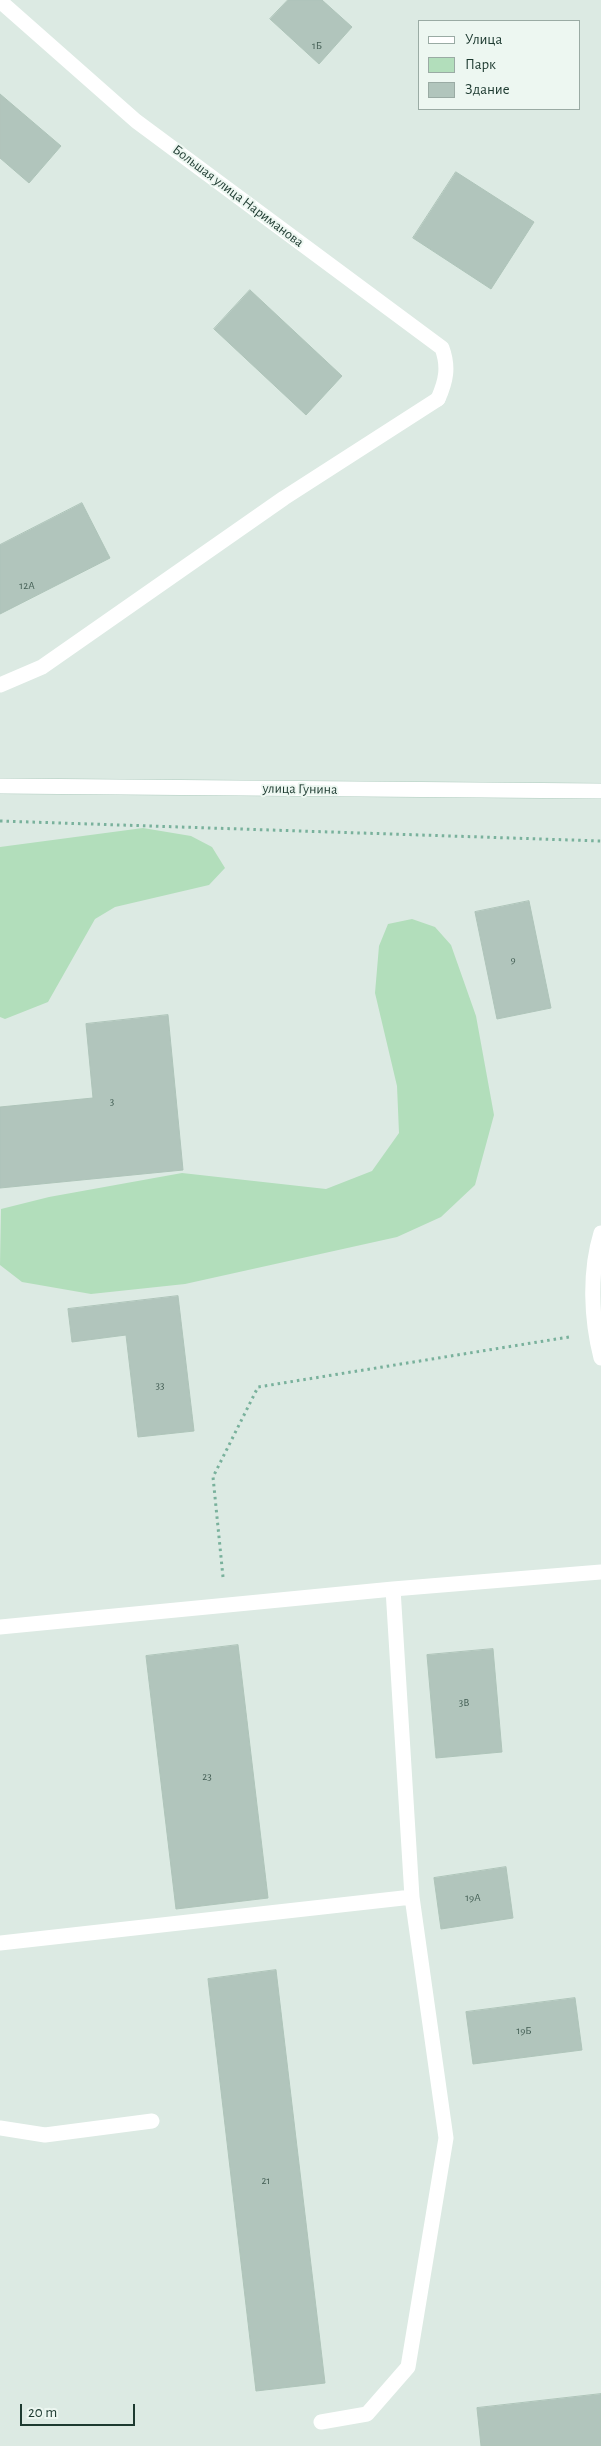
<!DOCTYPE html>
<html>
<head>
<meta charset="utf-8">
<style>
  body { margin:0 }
  #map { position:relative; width:601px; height:2446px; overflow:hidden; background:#dceae3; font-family:"Alegreya Sans",sans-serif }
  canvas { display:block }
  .legend { position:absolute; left:418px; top:20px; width:162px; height:90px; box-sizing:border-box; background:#edf7f1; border:1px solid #9aaba4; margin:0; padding:6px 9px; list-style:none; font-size:15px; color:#1d3a30 }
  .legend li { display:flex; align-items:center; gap:10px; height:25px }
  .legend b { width:25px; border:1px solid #9aaba4 }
  .scale { position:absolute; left:20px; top:2404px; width:115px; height:22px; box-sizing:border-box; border:2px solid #1d3a30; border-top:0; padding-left:6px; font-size:15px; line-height:18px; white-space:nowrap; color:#1d3a30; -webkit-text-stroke:4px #edf7f1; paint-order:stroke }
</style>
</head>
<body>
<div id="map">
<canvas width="601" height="2446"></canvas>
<ul class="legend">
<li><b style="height:6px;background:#fff"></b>Улица</li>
<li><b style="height:14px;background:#b2debb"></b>Парк</li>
<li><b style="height:14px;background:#b1c5bc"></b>Здание</li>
</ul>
<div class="scale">20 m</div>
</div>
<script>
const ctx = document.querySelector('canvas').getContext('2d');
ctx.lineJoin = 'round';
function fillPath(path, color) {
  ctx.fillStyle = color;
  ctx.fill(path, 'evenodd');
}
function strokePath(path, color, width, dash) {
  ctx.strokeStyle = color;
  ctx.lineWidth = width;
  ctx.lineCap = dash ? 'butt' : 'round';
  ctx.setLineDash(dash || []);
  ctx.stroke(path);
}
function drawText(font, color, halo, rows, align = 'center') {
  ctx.font = font + ' "Alegreya Sans",sans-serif';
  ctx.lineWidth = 4;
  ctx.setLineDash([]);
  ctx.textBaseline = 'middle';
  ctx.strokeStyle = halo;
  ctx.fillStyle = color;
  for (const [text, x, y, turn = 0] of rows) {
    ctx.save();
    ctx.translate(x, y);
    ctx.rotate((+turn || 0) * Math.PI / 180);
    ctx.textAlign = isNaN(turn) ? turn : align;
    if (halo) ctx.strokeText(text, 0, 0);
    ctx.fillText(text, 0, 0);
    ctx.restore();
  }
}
const green = new Path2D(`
  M143 828 191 836 212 847 225 868 209 885 115 907 95 919 48 1002 5 1019 0 1017V847Z
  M412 919 435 927 451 945 476 1016 494 1115 475 1185 441 1217 397 1237 185 1284 91 1294 22 1282 0 1265 1 1209 49 1197 182 1173 326 1189 372 1171 399 1133 397 1086 375 993 379 946 388 924Z`);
const building = new Path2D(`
  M288 0H322L352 27 319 64 270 19Z
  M0 94 61 146 29 183 0 158Z
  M456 172 534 222 491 289 413 238Z
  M250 290 342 376 306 415 214 329Z
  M82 503 110 558 0 614V545Z
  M529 901 551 1008 497 1019 475 912Z
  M168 1015 183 1170 0 1188V1107L93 1098 86 1024Z
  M178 1296 194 1431 138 1437 126 1335 72 1342 68 1309Z
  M238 1645 268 1898 176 1909 146 1656Z
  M493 1649 502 1752 436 1758 427 1655Z
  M506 1867 513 1918 441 1929 434 1878Z
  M276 1970 325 2383 256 2391 208 1979Z
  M575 1998 582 2050 473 2064 466 2012Z
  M601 2394V2446H481L477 2408Z`);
const path = new Path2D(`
  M0 821 601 841
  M223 1577 213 1477 258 1387 569 1337`);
const service = new Path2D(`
  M0 685 42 667 284 498 438 399
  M0 1627 393 1589 601 1572
  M0 1943 412 1897 393 1589
  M0 2128 45 2135 152 2121
  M321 2422 367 2414 408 2367 446 2138 412 1897`);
const minor = new Path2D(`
  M0 1 136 121 442 348C449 367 446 381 438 399
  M601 1233C589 1272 591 1319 601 1358`);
const secondary = new Path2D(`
  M0 786 601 791`);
const numberNames = [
  ["1Б",317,46],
  ["12А",27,586],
  ["9",513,960],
  ["3",112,1102],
  ["33",160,1386],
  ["3В",464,1703],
  ["23",207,1777],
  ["19А",473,1898],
  ["19Б",524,2031],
  ["21",266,2181]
];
const streetNames = [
  ["Большая улица Нариманова",238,196,37],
  ["улица Гунина",300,789,1]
];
fillPath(green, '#b2debb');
fillPath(building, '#b1c5bc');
strokePath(building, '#aec4b9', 1);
strokePath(secondary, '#aecbbe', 16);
strokePath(path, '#79b19c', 3, [2.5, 4]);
strokePath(service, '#fff', 15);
strokePath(minor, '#fff', 15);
strokePath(secondary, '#fff', 15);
drawText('11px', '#425d53', null, numberNames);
drawText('14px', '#1d3a30', '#edf7f1', streetNames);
</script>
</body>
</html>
